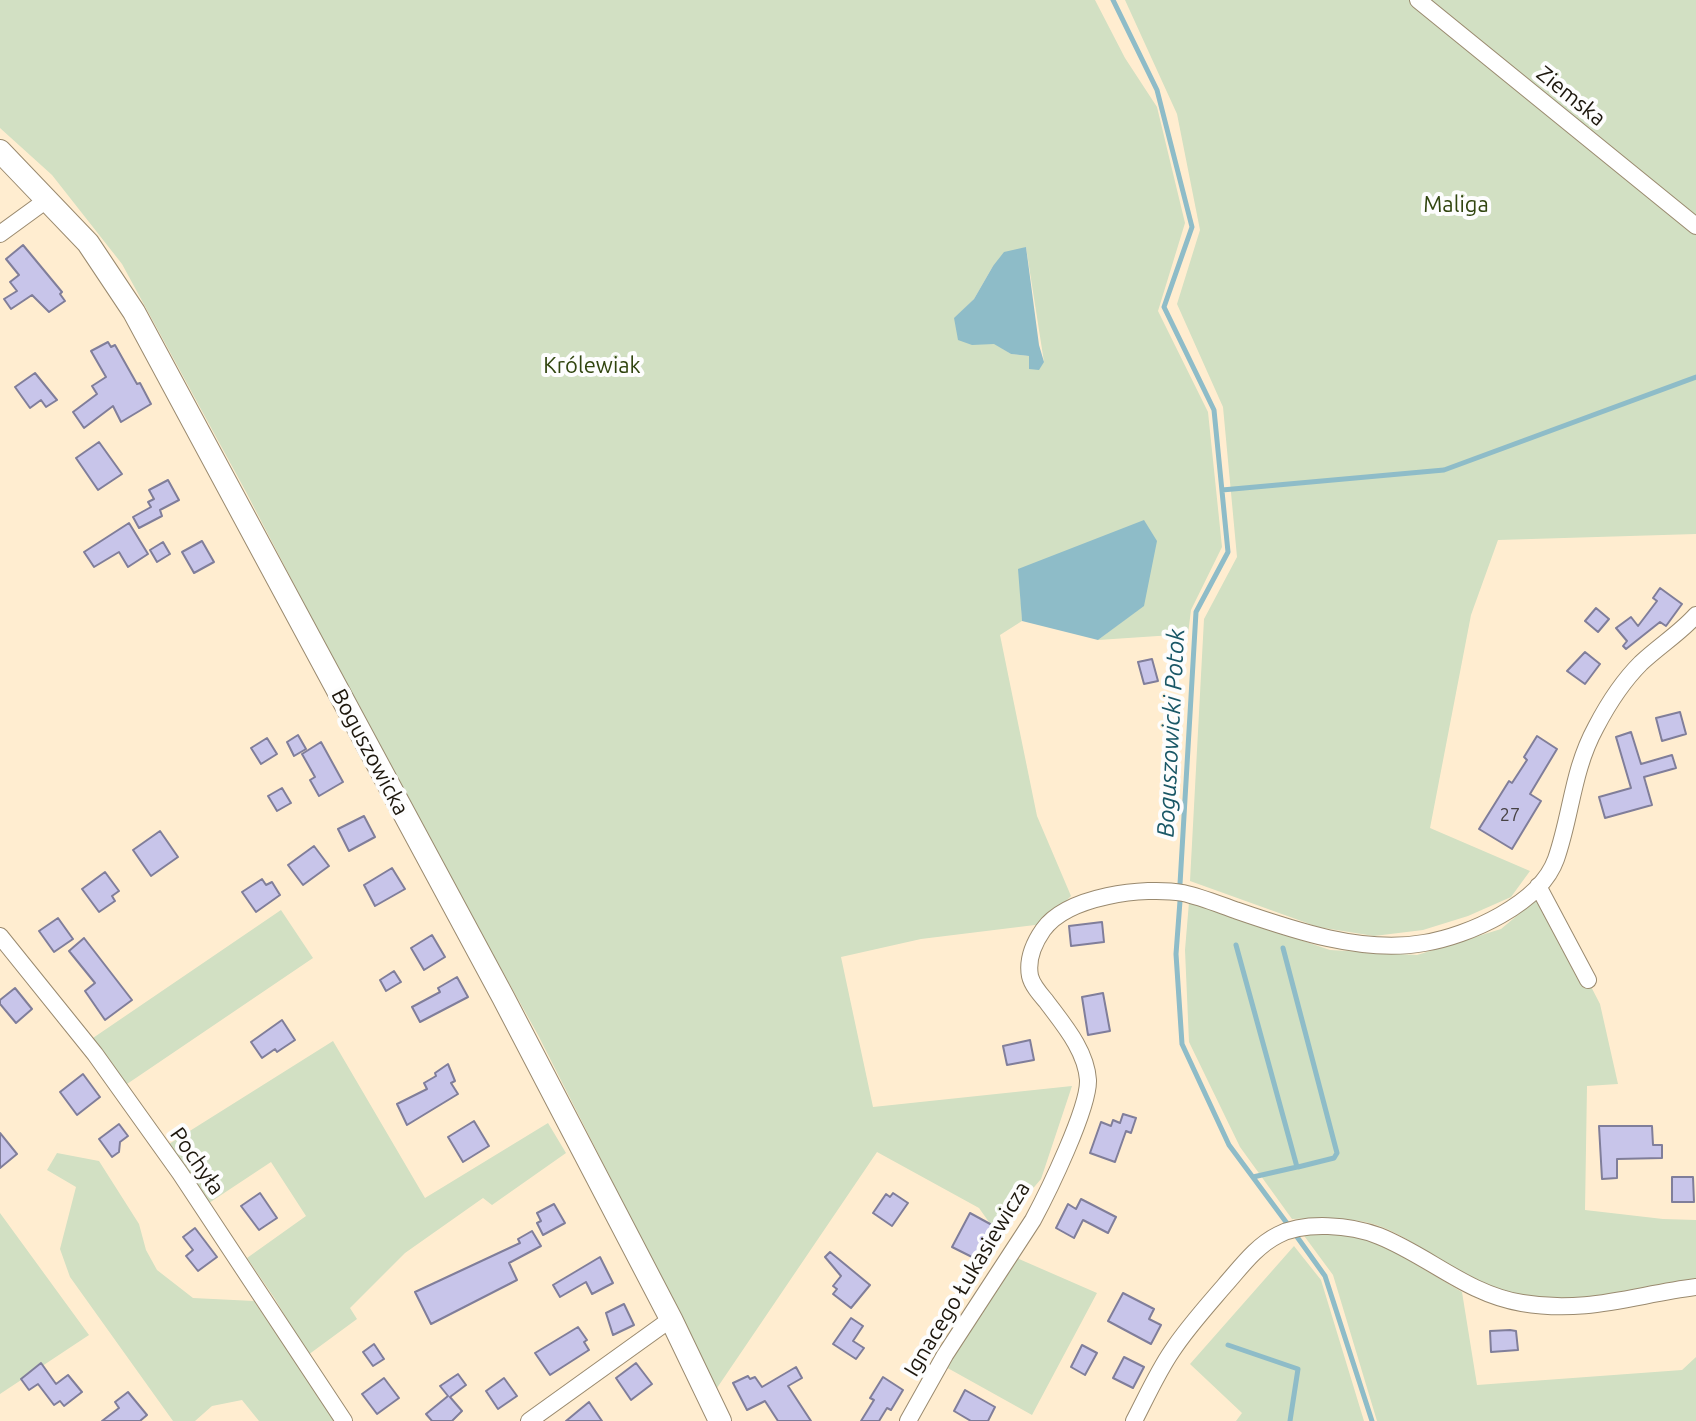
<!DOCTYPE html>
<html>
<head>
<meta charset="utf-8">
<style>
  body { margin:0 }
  canvas { display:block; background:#ffedd0 }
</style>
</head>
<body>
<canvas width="1696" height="1421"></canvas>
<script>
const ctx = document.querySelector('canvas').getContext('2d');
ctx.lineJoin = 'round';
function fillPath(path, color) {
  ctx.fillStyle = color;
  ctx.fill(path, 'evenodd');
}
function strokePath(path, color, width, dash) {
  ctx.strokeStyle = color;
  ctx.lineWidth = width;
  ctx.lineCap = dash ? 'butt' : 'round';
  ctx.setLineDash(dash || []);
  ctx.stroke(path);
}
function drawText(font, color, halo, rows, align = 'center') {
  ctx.font = font + ' Ubuntu,sans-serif';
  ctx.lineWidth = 8;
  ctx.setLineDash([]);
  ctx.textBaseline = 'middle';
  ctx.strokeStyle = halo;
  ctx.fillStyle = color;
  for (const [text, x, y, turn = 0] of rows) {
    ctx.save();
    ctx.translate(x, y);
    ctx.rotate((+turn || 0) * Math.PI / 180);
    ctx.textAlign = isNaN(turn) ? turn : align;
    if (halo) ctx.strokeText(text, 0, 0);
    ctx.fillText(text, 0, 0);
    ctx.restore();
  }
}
const green = new Path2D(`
  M0 0H1095L1125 58 1157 107 1185 223 1158 311 1208 412 1222 547 1191 610 1188 634 1098 640 1144 605 1019 569 1022 621 1000 635 1037 816 1071 896 1043 924 921 939 841 957 873 1107 1072 1086 1041 1179 996 1232 979 1208 877 1152 717 1388 538 1035 397 782 246 492 122 264 52 175 0 128ZM1026 247 1044 362 1029 356 1011 354 955 318 974 299 993 266Z
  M1125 0H1696V534L1498 540 1471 615 1430 828 1530 871 1511 897 1468 916 1423 930 1374 936 1318 927 1190 881 1204 619 1237 557 1223 407 1177 304 1200 230 1177 114Z
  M1543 894 1600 1004 1618 1084 1587 1086 1585 1210 1663 1219 1696 1220V1278C1640 1290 1584 1307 1526 1297 1474 1288 1435 1252 1389 1230 1359 1216 1324 1218 1292 1219L1240 1147 1189 1042 1185 950 1189 902 1330 950 1417 955 1501 929Z
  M281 910 313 958 127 1084 90 1040Z
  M333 1041 425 1198 548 1123 566 1153 492 1205 483 1198 405 1253 350 1308 357 1319 308 1355 275 1299 247 1258 306 1216 271 1162 209 1203 169 1144Z
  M57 1153 99 1161 139 1224 146 1250 157 1270 193 1298 254 1301 335 1421H259L242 1400 212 1406 195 1421H173L70 1277 60 1249 76 1187 47 1170Z
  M0 1213 89 1335 0 1394Z
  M1302 1233 1355 1236 1388 1248 1462 1292 1477 1385 1682 1370 1696 1357V1421H1377L1333 1275Z
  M1294 1246 1321 1280 1364 1421H1236L1242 1413 1190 1364Z
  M1017 1254 1019 1259 1097 1293 1032 1415 944 1366Z`);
const water = new Path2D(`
  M1026 247 1039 345 1044 362 1039 370 1029 369V356L1011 354 994 344 972 345 958 340 954 318 974 299 993 266 1004 252Z
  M1144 520 1157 541 1144 606 1098 640 1022 621 1018 569Z`);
const stream = new Path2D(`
  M1113 0 1157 90 1192 227 1164 307 1214 410 1228 552 1196 612 1180 884
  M1222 490 1444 470 1696 377
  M1180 901 1176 954 1182 1044 1229 1145 1289 1226
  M1236 945 1297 1167 1253 1177
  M1283 948 1337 1153 1334 1158 1298 1167
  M1295 1234 1325 1276 1372 1421
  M1228 1345 1298 1369 1290 1421`);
const building = new Path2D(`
  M23 245 62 292 60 294 65 301 49 312 32 295 11 309 4 299 17 291 10 282 19 275 6 259Z
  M108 342 111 347 115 345 137 384 140 383 151 404 121 422 113 406 84 428 73 412 97 394 92 386 106 377 91 351Z
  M35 373 57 400 46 407 41 400 30 408 15 387Z
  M99 442 122 474 98 490 76 458Z
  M168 480 179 500 160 510 162 516 139 528 133 517 151 507 148 502 154 499 149 490Z
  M129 523 148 554 128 567 119 552 94 567 84 552Z
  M202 541 214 562 194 573 182 552Z
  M163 542 170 554 157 562 150 550Z
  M1660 588 1682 604 1666 626 1660 622 1626 649 1623 646 1627 641 1616 628 1631 617 1638 626 1657 601 1653 598Z
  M1596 608 1609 619 1598 632 1585 621Z
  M1585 652 1600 664 1585 684 1567 671Z
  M1152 659 1158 681 1144 684 1138 662Z
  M1680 712 1686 734 1662 741 1656 718Z
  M1631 732 1641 764 1672 755 1676 768 1644 777 1652 805 1605 818 1599 797 1631 788 1616 737Z
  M298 735 306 749 294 756 287 742Z
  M1537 736 1557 749 1530 794 1541 801 1512 849 1479 829 1509 781 1512 783 1527 760 1524 757Z
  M267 738 277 754 261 764 251 748Z
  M321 742 343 782 319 796 310 780 315 777 302 754Z
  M282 788 291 803 277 811 268 796Z
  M364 816 375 837 349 851 338 829Z
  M160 831 178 857 151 876 133 850Z
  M314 846 329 866 303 885 288 865Z
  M392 868 405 889 375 906 364 885Z
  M105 872 119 891 112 896 115 901 99 912 82 889Z
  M262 879 266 885 272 882 280 895 256 912 242 892Z
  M58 918 73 939 54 952 39 931Z
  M1102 922 1104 942 1071 946 1069 926Z
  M432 935 445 957 424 970 411 948Z
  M84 938 132 1000 105 1020 85 991 95 983 69 951Z
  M394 971 401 982 386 991 380 980Z
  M457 977 468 997 420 1022 412 1007 440 992 438 988Z
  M15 988 32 1009 16 1023 0 1004V1000Z
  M1103 993 1110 1031 1088 1035 1082 997Z
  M282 1020 295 1040 277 1052 275 1049 262 1058 251 1042Z
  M1030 1040 1034 1060 1007 1065 1003 1046Z
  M448 1064 455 1081 451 1083 458 1094 407 1125 397 1104 427 1089 424 1083 436 1076 435 1073Z
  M83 1074 100 1097 77 1115 60 1092Z
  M1123 1114 1136 1118 1131 1133 1126 1131 1115 1162 1090 1153 1101 1122 1111 1126 1113 1120 1120 1123Z
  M474 1121 489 1146 463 1162 448 1137Z
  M119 1124 128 1136 120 1142 119 1152 112 1157 99 1139Z
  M1599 1126H1652L1653 1145H1662V1158L1617 1159V1178L1602 1179Z
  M0 1133 17 1154 0 1168Z
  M1672 1177H1693L1694 1202H1672Z
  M260 1193 277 1218 259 1230 241 1206Z
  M893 1193 908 1203 892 1226 873 1213 886 1194 890 1197Z
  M1081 1199 1116 1217 1108 1233 1083 1220 1074 1238 1056 1228 1068 1204 1076 1209Z
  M554 1204 565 1223 543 1235 537 1223 541 1221 537 1213Z
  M970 1213 992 1225 974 1258 952 1247Z
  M195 1228 217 1257 198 1271 186 1256 193 1250 183 1237Z
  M532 1231 541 1246 509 1263 517 1280 431 1324 415 1292 520 1243 518 1239Z
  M830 1252 870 1285 851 1308 833 1294 837 1289 833 1286 841 1276 825 1257Z
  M600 1257 613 1283 592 1294 586 1282 560 1297 553 1285Z
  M1123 1293 1154 1309 1149 1319 1161 1325 1151 1344 1108 1321Z
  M624 1304 634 1325 613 1335 606 1313Z
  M851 1318 863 1326 853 1341 864 1348 856 1359 833 1344Z
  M578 1327 587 1340 584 1342 589 1350 550 1375 535 1353Z
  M1510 1330 1516 1331 1518 1350 1491 1352 1490 1331Z
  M374 1344 384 1359 373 1366 363 1352Z
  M1082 1345 1097 1353 1085 1375 1071 1367Z
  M1124 1357 1144 1367 1133 1388 1113 1378Z
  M41 1363 56 1384 68 1375 82 1392 64 1406 60 1401 54 1405 38 1384 29 1390 21 1379Z
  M636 1363 652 1384 631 1400 616 1378Z
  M796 1367 802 1378 788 1386 811 1421H778L765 1401 747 1410 733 1383 748 1376 750 1379 755 1377 762 1387Z
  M458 1374 466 1385 450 1397 462 1411 452 1421H432L426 1414 448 1396 440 1386Z
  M883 1377 903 1390 891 1410 887 1408 879 1421H861L874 1400 870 1398Z
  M384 1378 399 1398 377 1414 362 1394Z
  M504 1378 517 1396 498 1409 486 1391Z
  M965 1390 995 1407 988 1421H971L954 1411Z
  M128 1392 147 1415 140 1421H102L119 1408 115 1402Z
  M589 1402 602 1421H566L578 1411Z`);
const minor = new Path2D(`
  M1418 0 1696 226
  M0 234 48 199
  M1538 886 1588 980
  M0 936 95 1054 180 1173 344 1421
  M529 1421 671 1319
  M908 1421 945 1355 1033 1220C1048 1192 1089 1108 1088 1080 1086 1050 1063 1024 1046 1001 1040 994 1032 985 1030 976 1027 960 1034 943 1043 930 1067 896 1144 886 1183 893 1201 897 1218 904 1235 910 1293 930 1362 954 1424 943 1468 936 1540 904 1556 859 1572 813 1572 771 1596 727 1608 704 1623 681 1641 663 1659 646 1680 633 1696 615
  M1134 1421C1146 1398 1157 1373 1172 1351 1187 1328 1207 1306 1225 1285 1241 1267 1256 1246 1278 1235 1305 1221 1351 1225 1379 1236 1429 1256 1467 1294 1522 1303 1586 1314 1634 1295 1696 1287`);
const tertiary = new Path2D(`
  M0 151 88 243 134 312 503 997 671 1319 720 1421`);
const numberNames = [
  ["27",1510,815]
];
const streetNames = [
  ["Ziemska",1571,96,39],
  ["Boguszowicka",370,752,62],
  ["Pochyła",197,1161,55],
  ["Ignacego Łukasiewicza",967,1279,-59]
];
const parkNames = [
  ["Maliga",1456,205],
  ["Królewiak",592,366]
];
const waterNames = [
  ["Boguszowicki Potok",1171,733,-87]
];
fillPath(green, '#d2e0c3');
fillPath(water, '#8ebcc8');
strokePath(stream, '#8ebcc8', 5);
fillPath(building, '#c8c5ea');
strokePath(building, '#807e9a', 2);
strokePath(minor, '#9a8a6f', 18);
strokePath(tertiary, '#9a8a6f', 24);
strokePath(minor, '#fff', 16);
strokePath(tertiary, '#fff', 22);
drawText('18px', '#474244', null, numberNames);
drawText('22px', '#1c160c', '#fdfdfd', streetNames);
drawText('22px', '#31450f', '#fdfdfd', parkNames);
drawText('italic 24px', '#195766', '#fdfdfd', waterNames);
</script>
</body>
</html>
